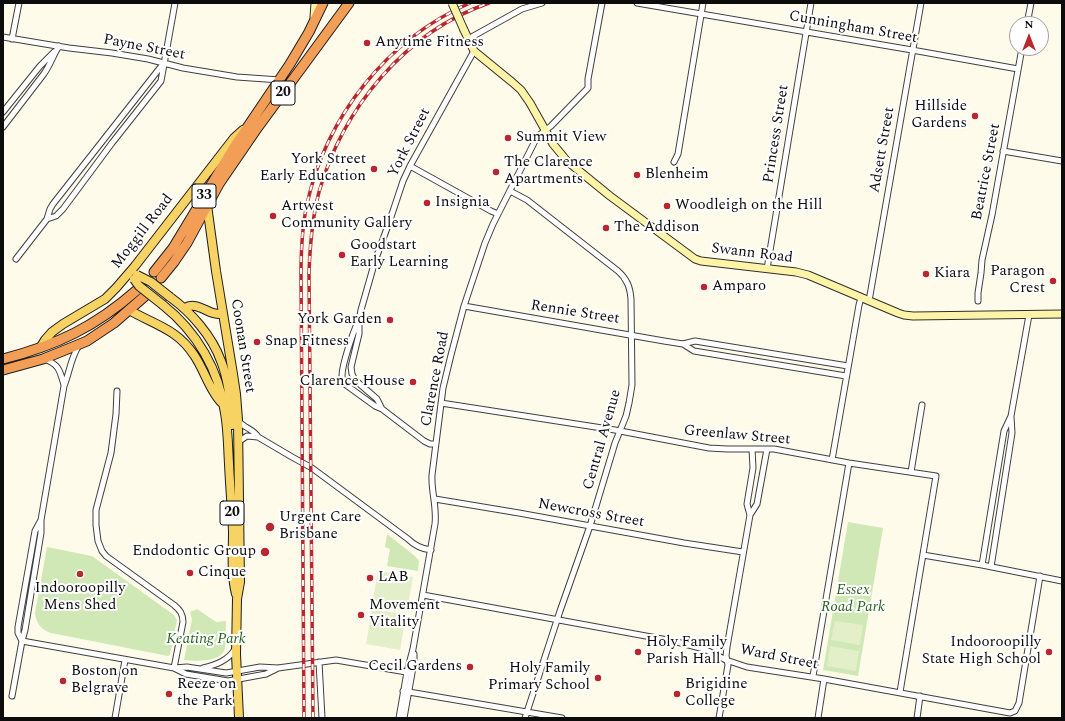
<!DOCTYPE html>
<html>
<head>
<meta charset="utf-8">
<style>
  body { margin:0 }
  #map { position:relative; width:1065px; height:721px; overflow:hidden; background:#fffbeb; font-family:Spectral,serif }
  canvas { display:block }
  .frame { position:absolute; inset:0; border:4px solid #0c0c0c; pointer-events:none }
  .north { position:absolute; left:1009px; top:16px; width:40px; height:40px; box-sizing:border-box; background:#fff; border:1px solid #9e9e9e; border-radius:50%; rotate:0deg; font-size:11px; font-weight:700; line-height:16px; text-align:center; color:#0c0c0c }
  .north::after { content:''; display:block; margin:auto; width:14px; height:18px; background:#ba262d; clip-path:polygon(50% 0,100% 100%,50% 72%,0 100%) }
</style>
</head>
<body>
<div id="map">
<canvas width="1065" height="721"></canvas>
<div class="frame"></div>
<div class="north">N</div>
</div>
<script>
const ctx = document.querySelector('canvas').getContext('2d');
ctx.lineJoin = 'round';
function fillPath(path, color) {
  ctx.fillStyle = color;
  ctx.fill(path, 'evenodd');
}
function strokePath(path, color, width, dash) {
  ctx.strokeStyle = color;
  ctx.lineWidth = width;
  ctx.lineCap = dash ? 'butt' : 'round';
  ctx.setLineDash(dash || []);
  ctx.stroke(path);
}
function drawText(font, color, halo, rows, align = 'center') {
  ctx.font = font + ' Spectral,serif';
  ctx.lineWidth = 4;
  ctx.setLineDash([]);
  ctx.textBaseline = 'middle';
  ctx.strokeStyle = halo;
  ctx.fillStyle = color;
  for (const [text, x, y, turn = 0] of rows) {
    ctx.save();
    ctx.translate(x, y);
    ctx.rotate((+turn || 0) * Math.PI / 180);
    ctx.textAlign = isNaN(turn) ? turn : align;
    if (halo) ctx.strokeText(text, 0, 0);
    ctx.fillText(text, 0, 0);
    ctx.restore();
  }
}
const green = new Path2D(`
  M848 522 883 528 858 676 823 670Z
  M387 534 415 556 419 561 418 571 387 566 390 549 385 547Z
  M47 547 92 556 174 615 177 620 170 654 168 656 51 633C42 630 36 624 35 613Z
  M197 609 216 622 226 621 225 649C220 663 196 661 184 660L192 619 190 612Z`);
const pitch = new Path2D(`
  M378 571 413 577 407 611 372 605Z
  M372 609 406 615 400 650 366 644Z
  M835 621 863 625 860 645 831 640Z
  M830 646 859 651 856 671 827 666Z`);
const street = new Path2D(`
  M637 3 912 50 1018 69
  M1027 24 1031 3
  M3 37 69 48 112 53 148 59 183 68 237 77 280 80
  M12 39 19 3
  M468 39 522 9 542 3
  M3 112 40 66 54 52
  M3 127 43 75C50 66 53 55 59 46
  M1003 151 1062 161
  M674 162 678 154 703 3
  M410 166 491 211 498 214
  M510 191 527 200 618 271C627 279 630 287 631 299L632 385 629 403 626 416 615 443 590 526 560 611 525 718
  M47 219 56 216 63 209 112 143 161 81 175 3
  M16 259 47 219 50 209 53 204 163 64
  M767 269 811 3
  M869 301 921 3
  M978 301V293L981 273 982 260 992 215 1022 48
  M464 306 664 341 683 344 695 341 848 366
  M358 321C353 333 342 364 342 376 342 380 343 382 346 385L375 406 382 409 424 441 430 444H435
  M683 344 694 351 846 376
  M44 359C59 364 60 371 64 385
  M117 391 116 414 111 453 96 510V525L98 541 102 551 106 556 174 605C180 610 183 614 183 622L174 668
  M441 403 615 430 709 448 727 449H774L849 463 936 476 900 692
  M382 409 377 399 355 380 352 374 351 367 359 334V321L361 310 375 261 390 220 403 181 410 166 474 51
  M238 420C243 428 254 429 258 437L292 457 312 468 408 539C415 546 421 549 431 550
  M238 442 247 436 258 437
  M832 460 859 305 861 298
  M911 472 922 405
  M435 499 519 513 684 543 743 552
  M750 515 757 504 767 449
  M923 555 982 565 1062 581
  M982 565 1004 431 1011 416 1029 315
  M991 567 1012 433 1011 417
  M423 595 673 641 704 649 726 660 747 667 824 679 1010 713 1015 711 1019 703 1040 576
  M22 641 174 668 187 667 226 673 232 672 260 667 278 668 336 660 412 673
  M22 641 18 633V627L35 531 41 520
  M319 662 322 718
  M174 668 186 674 228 681 266 674 278 668
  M203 668C215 665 228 661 235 649
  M813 676 849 463
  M403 691 562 718
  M12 696 22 641 25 630 41 533V520L64 386C70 371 70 360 79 345
  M115 718 125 660
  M399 718 407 672 413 649 435 524C437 506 431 491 432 475L443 388 451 355 464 306 485 243 493 224 535 141 538 136 551 126 588 88V79L602 3
  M404 718 412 673 414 660V654
  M719 718 728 665 726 656 727 647 750 515 747 504 753 468 752 449
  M818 718 824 679
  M917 718 920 696`);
const secondary = new Path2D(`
  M314 17 315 3
  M464 30 474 51 512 82 521 90 530 103 553 144 567 161 610 196 695 259 701 261 796 272 808 275 898 313 904 315 913 316 1062 314`);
const primary = new Path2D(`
  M207 205 216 271 233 374 236 394 238 420 240 582 237 599 236 654 239 718
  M170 297C191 312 212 336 221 361 229 381 231 403 232 425
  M163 305C197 332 219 370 225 413 228 430 228 447 229 464 230 486 232 509 233 531 233 552 231 574 236 594
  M185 308C194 302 204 310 213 313 216 314 220 314 223 314
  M129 310C155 325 177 329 194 355 204 369 210 392 222 403
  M40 348 45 340 52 332 63 324 105 299 116 288 135 266 217 160 234 138 243 130`);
const highway = new Path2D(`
  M154 272 173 248 234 147 290 64 309 32 323 3
  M161 278 174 262 187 243 219 184 258 127 349 3
  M3 359C57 345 95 327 137 290
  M3 370 43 359 75 346 87 341 114 323 145 296`);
const rail = new Path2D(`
  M304 718 301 274C301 251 302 227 307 204 326 117 387 39 470 3
  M313 718 309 273C310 245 312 218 319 192 343 108 405 32 489 3`);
const secondaryBridge = new Path2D(`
  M452 3 464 30`);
const primaryBridge = new Path2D(`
  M137 275 151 282 170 297
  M134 279 139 286 163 305`);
const markers = [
  [367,43,4,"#ba262d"],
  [975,116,4,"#ba262d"],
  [508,138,4,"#ba262d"],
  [374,169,4,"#ba262d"],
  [496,172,4,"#ba262d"],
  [637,175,4,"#ba262d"],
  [427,203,4,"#ba262d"],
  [667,206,4,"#ba262d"],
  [273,216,4,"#ba262d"],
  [606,228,4,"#ba262d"],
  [342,255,4,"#ba262d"],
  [926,274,4,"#ba262d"],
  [1053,281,4,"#ba262d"],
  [704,287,4,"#ba262d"],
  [390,320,4,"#ba262d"],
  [257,342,4,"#ba262d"],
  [413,382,4,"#ba262d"],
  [270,527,5,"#ba262d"],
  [265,552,5,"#ba262d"],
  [190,573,4,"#ba262d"],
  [80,574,4,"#ba262d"],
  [370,578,4,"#ba262d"],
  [361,615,4,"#ba262d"],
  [638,652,4,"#ba262d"],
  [1049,652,4,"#ba262d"],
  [470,667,4,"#ba262d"],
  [598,678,4,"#ba262d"],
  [63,681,4,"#ba262d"],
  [169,694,4,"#ba262d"],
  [677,694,4,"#ba262d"]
];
const shields = [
  [283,93,24],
  [204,196,24],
  [232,513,24]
];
const shieldNames = [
  ["20",283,93],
  ["33",204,196],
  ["20",232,513]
];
const streetNames = [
  ["Cunningham Street",853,28,10],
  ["Payne Street",144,48,11],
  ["Princess Street",777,134,-81],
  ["York Street",410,143,-63],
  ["Adsett Street",883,150,-80],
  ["Beatrice Street",987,172,-79],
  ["Moggill Road",143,232,-52],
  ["Swann Road",752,254,7],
  ["Rennie Street",575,313,9],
  ["Coonan Street",242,346,81],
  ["Clarence Road",436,379,-79],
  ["Greenlaw Street",737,436,5],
  ["Central Avenue",603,440,-74],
  ["Newcross Street",591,514,10],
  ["Ward Street",779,658,11]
];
const poiNames = [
  ["Anytime Fitness",375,43],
  ["Hillside",967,107,"right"],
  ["Gardens",967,124,"right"],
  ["Summit View",516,138],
  ["York Street",366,160,"right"],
  ["Early Education",366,177,"right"],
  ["The Clarence",504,163],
  ["Apartments",504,180],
  ["Blenheim",645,175],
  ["Insignia",435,203],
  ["Woodleigh on the Hill",675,206],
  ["Artwest",281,207],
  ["Community Gallery",281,224],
  ["The Addison",614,228],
  ["Goodstart",350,246],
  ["Early Learning",350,263],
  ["Paragon",1045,272,"right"],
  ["Crest",1045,289,"right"],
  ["Kiara",934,274],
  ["Amparo",712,287],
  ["York Garden",382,320,"right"],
  ["Snap Fitness",265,342],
  ["Clarence House",405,382,"right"],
  ["Urgent Care",279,518],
  ["Brisbane",279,535],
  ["Endodontic Group",256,552,"right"],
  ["Cinque",198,573],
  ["LAB",378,578],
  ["Indooroopilly",80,589,"center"],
  ["Mens Shed",80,606,"center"],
  ["Movement",369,606],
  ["Vitality",369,623],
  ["Holy Family",646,643],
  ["Parish Hall",646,660],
  ["Indooroopilly",1041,643,"right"],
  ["State High School",1041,660,"right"],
  ["Cecil Gardens",462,667,"right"],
  ["Holy Family",590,669,"right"],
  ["Primary School",590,686,"right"],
  ["Boston on",71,672],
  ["Belgrave",71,689],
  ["Reeze on",177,685],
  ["the Park",177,702],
  ["Brigidine",685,685],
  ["College",685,702]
];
const parkNames = [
  ["Essex",853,591],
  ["Road Park",853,608],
  ["Keating Park",206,640]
];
fillPath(green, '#d0e8b6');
fillPath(pitch, '#e2efc8');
strokePath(street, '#3f3f3f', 7);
strokePath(secondary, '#2e2e2e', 9);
strokePath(primary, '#1d1d1d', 10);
strokePath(highway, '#1d1d1d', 11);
strokePath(street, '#fff', 5);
strokePath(secondary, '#fef4a7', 7);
strokePath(primary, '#f7d364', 8);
strokePath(highway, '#f29e56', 9);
strokePath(rail, '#ba262d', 3.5);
strokePath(rail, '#fff', 2, [6]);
strokePath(secondaryBridge, '#2e2e2e', 9, []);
strokePath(primaryBridge, '#1d1d1d', 10, []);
strokePath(secondaryBridge, '#fef4a7', 7);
strokePath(primaryBridge, '#f7d364', 8);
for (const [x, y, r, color] of markers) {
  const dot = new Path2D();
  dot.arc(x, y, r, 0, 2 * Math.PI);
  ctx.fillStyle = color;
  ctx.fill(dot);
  strokePath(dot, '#fff', 1.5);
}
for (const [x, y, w] of shields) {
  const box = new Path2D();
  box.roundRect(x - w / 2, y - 12, w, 24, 3);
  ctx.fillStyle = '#fff';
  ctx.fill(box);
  strokePath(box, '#0c0c0c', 1);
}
drawText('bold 14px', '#0c0c0c', null, shieldNames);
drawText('15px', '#0c0c0c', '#fff', streetNames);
drawText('15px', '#0c0c0c', '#fff', poiNames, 'left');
drawText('italic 15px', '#2c621e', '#fff', parkNames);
</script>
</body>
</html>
